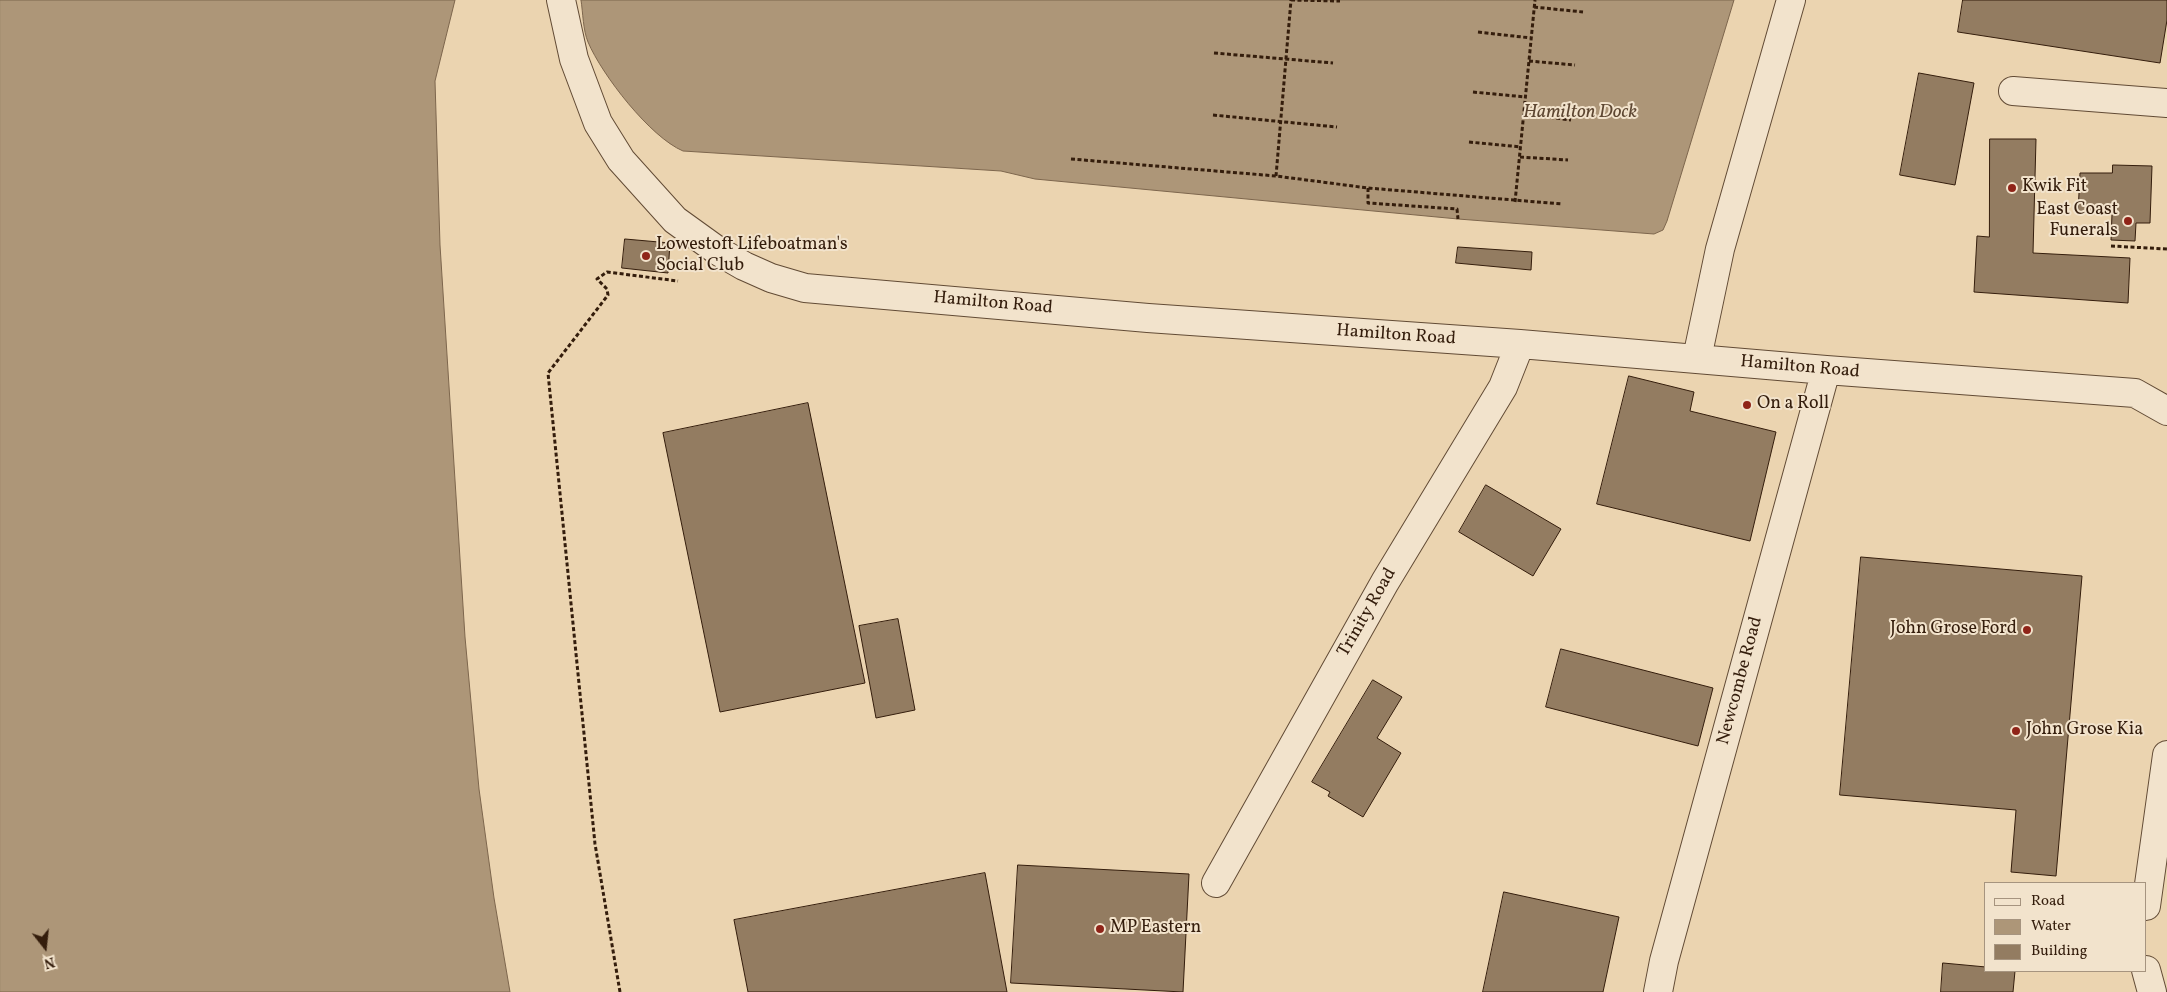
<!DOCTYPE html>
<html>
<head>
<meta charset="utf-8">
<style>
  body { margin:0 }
  #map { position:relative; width:2167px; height:992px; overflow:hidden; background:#ebd4b0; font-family:Vollkorn,serif }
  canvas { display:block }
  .legend { position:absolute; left:1984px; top:882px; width:162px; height:90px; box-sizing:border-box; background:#f2e3cc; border:1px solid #a6947f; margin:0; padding:6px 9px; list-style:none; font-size:15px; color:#341d0c }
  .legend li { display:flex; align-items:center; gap:10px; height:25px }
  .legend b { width:25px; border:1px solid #a6947f }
  .north { position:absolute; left:20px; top:922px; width:50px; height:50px; -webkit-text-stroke:4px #f2e3cc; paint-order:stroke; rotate:164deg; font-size:14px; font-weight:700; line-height:20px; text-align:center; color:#341d0c }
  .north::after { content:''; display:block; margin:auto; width:18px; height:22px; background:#341d0c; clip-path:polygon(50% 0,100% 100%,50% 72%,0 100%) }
</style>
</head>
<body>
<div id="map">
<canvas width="2167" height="992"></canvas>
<ul class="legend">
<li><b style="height:6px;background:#f2e3cc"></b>Road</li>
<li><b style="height:14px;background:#ad9678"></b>Water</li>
<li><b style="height:14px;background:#937c61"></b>Building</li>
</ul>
<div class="north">N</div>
</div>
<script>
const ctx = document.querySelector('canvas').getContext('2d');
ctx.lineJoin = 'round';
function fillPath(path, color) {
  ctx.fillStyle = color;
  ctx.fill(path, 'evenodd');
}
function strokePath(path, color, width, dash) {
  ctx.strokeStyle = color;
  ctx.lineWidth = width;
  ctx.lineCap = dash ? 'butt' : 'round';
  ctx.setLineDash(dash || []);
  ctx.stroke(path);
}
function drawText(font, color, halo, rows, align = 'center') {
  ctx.font = font + ' Vollkorn,serif';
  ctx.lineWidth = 4;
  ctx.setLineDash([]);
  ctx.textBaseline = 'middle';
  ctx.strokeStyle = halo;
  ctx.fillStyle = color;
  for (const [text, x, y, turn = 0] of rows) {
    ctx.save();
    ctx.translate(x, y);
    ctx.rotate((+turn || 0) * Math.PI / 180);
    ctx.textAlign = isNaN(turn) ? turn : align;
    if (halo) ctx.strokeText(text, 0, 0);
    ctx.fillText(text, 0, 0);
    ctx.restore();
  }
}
const water = new Path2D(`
  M0 0H455L435 81 440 245 465 637 479 789 494 898 510 992H0Z
  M581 0H1734L1667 221 1663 230 1654 234 1458 219 1035 179 1001 171 683 151C650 137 602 75 588 42 583 30 583 13 581 0Z`);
const building = new Path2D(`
  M1963 0H2167V20L2160 63 1958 32Z
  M1919 73 1974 83 1955 185 1900 175Z
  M1990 139H2036L2033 253 2130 258 2128 303 1974 292 1977 236 1989 237Z
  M2113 165 2152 166 2150 223H2136L2135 241 2111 240 2112 214 2078 213 2080 173H2112Z
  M625 239 670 243 668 273 622 268Z
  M1458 247 1532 252 1531 270 1456 263Z
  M1629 376 1694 392 1690 411 1776 432 1750 541 1597 504Z
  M808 403 865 683 720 712 663 433Z
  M1486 485 1561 529 1533 576 1459 532Z
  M1861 557 2082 576 2056 876 2011 872 2016 810 1840 795Z
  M898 619 915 710 876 718 859 626Z
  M1561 649 1713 688 1698 746 1546 707Z
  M1373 680 1402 697 1377 738 1401 753 1363 817 1328 796 1330 792 1312 782Z
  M1018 865 1189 874 1183 992 1011 983Z
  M985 873 1007 992H748L734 920Z
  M1504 892 1619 917 1603 992H1483Z
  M1943 963 1986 967V971H2015L2013 992H1941Z`);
const path = new Path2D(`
  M1291 0 1340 1
  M1534 7 1583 12
  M1478 32 1531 38
  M1214 53 1333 63
  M1529 61 1575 65
  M1473 92 1525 97
  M1524 114 1571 120
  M1213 115 1337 127
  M1469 142 1521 147
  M1520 157 1568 160
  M1071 159 1276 176 1368 188 1562 204
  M1276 176 1291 0
  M1368 188V203L1457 209 1458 219
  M1515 202 1535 0
  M2111 246 2167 249
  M620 992 595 844 548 373 608 295 607 289 597 279 607 272 678 281`);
const minor = new Path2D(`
  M561 0 574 59 598 123 621 160 675 220 718 251 744 266 771 278 805 288 1148 318 1520 344 1826 370 2135 393 2167 411
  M2013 91 2167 103
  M1697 358 1720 249 1791 0
  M1216 883 1385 582 1503 387 1520 344
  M2146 906 2167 755
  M2146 970 2152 992
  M1658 992 1664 961 1826 370`);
const markers = [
  [2012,188,5,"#8f2418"],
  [2128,221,5,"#8f2418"],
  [646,256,5,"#8f2418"],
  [1747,405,5,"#8f2418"],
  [2027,630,5,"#8f2418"],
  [2016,731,5,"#8f2418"],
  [1100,929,5,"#8f2418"]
];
const poiNames = [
  ["Kwik Fit",2022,188],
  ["East Coast",2118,211,"right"],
  ["Funerals",2118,232,"right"],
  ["Lowestoft Lifeboatman's",656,246],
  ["Social Club",656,267],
  ["On a Roll",1757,405],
  ["John Grose Ford",2017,630,"right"],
  ["John Grose Kia",2026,731],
  ["MP Eastern",1110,929]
];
const streetNames = [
  ["Hamilton Road",993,304,5],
  ["Hamilton Road",1396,336,4],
  ["Hamilton Road",1800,368,5],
  ["Trinity Road",1368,613,-60],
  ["Newcombe Road",1741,681,-75]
];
const waterNames = [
  ["Hamilton Dock",1580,114]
];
fillPath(water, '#ad9678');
strokePath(water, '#7d664d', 1);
fillPath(building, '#937c61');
strokePath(building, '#341d0c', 1);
strokePath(minor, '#624b35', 30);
strokePath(path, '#341d0c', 3, [4, 2.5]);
strokePath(minor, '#f2e3cc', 28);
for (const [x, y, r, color] of markers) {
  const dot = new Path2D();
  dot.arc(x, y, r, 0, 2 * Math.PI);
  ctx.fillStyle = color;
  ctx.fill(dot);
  strokePath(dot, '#f2e3cc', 2);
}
drawText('18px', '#341d0c', '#f2e3cc', poiNames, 'left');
drawText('18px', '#341d0c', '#f2e3cc', streetNames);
drawText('italic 19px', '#5e4732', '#f2e3cc', waterNames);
</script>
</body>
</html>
